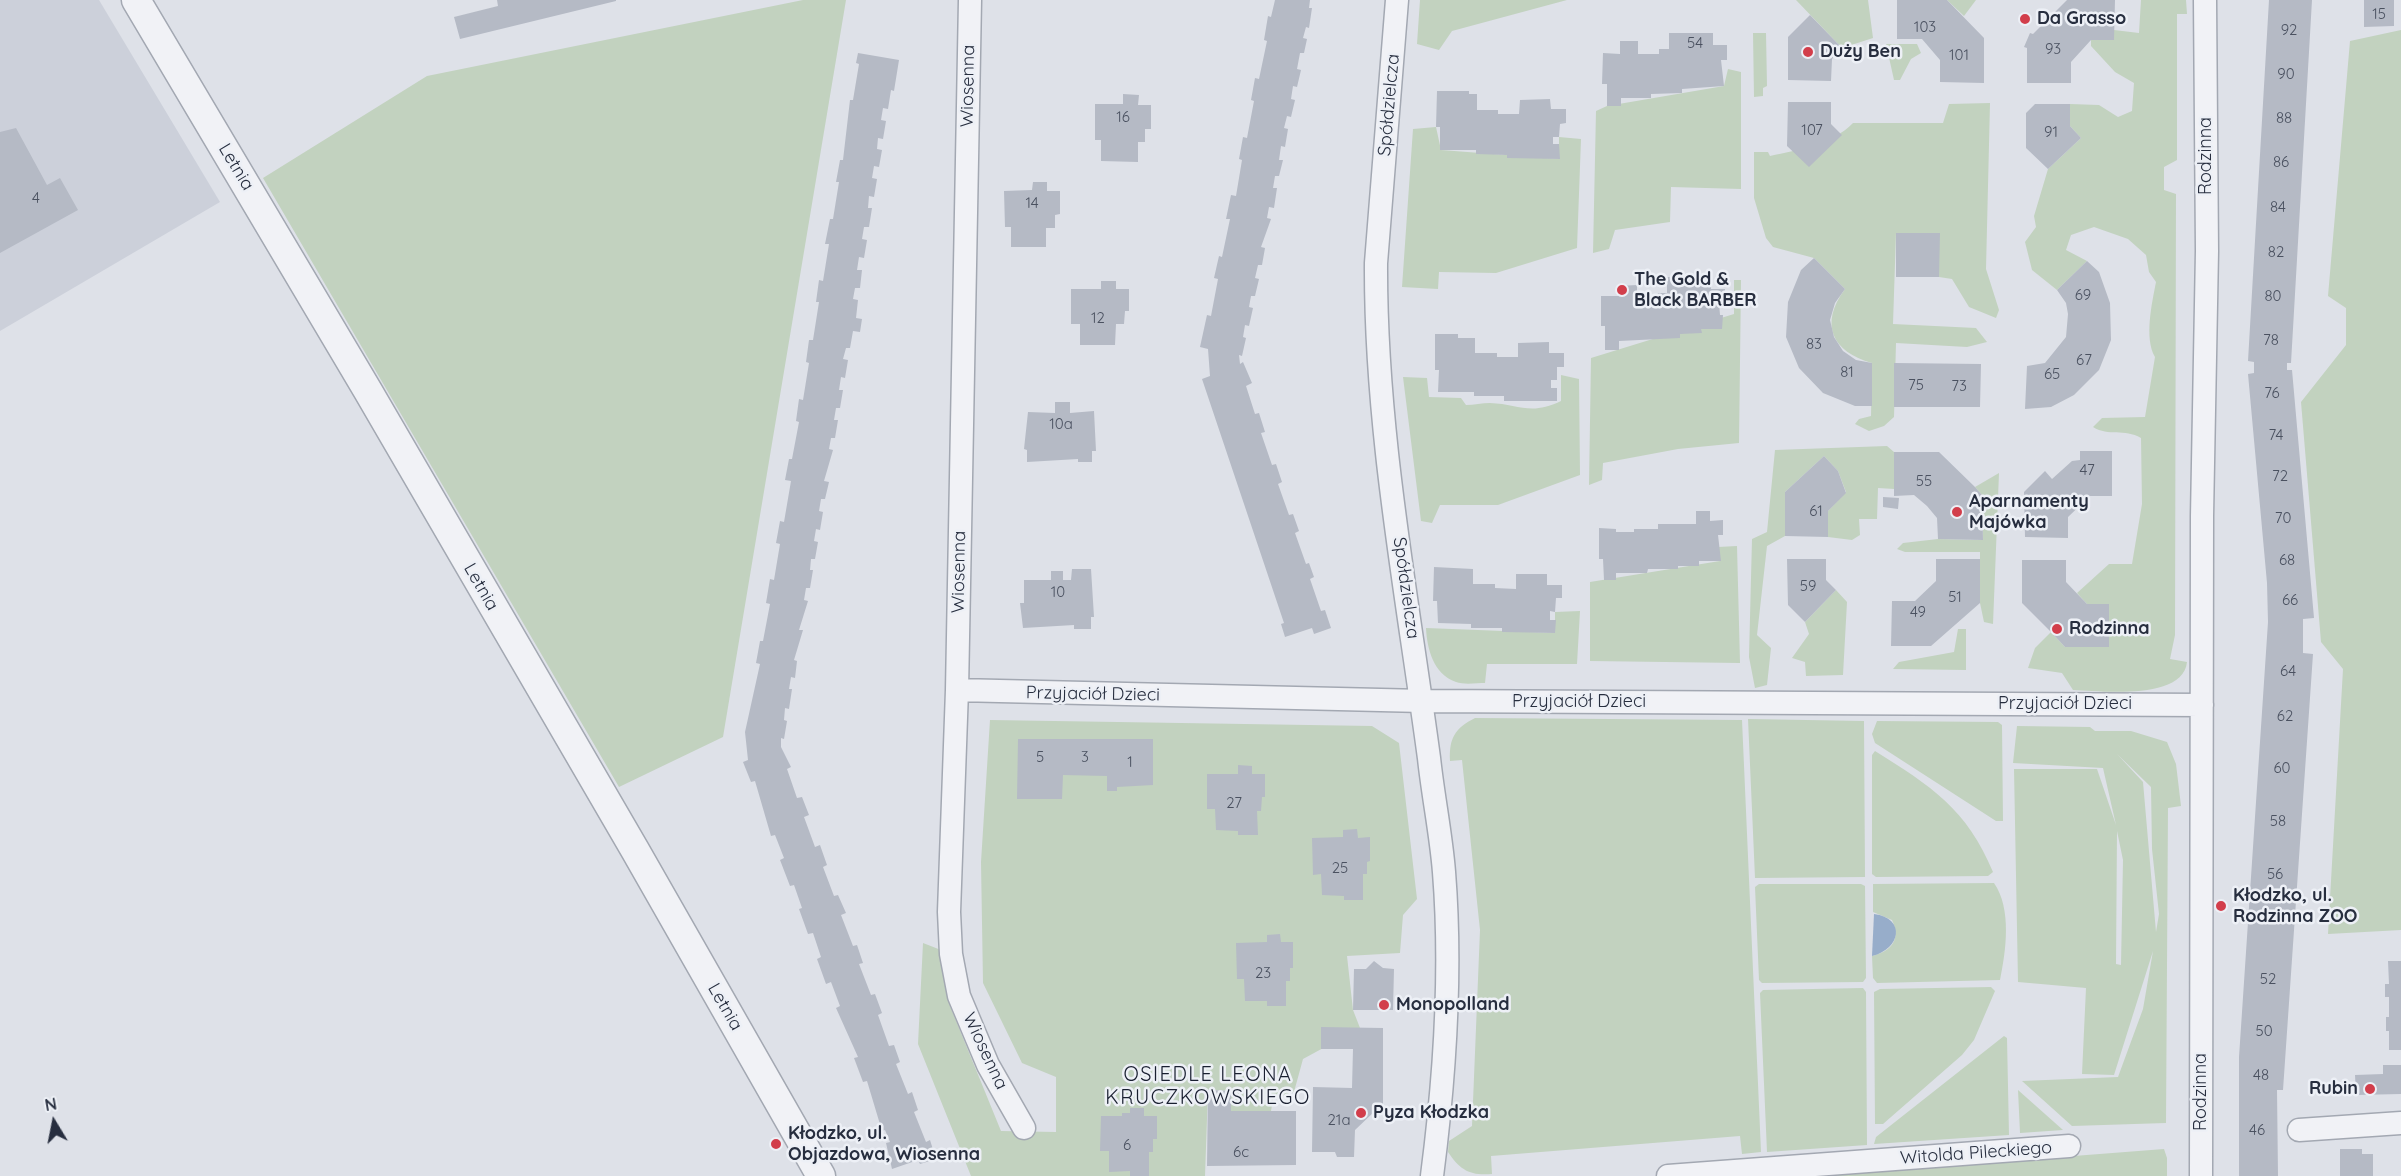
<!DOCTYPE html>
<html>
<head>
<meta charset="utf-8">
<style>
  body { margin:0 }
  #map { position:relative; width:2401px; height:1176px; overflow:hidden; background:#dee1e8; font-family:Quicksand,sans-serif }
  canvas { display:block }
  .north { position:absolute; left:24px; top:1092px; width:60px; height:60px; -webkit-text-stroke:4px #edf0f6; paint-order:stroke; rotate:350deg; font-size:16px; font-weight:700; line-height:24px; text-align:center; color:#272e3f }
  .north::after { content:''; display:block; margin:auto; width:21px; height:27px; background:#272e3f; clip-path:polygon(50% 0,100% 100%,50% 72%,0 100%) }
</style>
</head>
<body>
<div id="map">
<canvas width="2401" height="1176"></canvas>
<div class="north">N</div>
</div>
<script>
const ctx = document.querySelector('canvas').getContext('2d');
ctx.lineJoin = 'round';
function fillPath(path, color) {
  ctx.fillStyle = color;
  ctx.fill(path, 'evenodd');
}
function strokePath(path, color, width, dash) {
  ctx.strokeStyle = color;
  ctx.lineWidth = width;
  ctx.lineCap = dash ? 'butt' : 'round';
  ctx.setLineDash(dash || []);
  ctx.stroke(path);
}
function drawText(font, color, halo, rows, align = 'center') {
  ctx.font = font + ' Quicksand,sans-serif';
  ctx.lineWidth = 5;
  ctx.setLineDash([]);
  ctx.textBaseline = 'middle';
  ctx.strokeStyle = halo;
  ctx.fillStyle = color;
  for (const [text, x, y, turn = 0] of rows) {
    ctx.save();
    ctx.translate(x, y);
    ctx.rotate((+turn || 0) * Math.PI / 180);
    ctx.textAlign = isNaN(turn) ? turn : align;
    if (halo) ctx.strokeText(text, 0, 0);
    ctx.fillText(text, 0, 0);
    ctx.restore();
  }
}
const built = new Path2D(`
  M0 0H99L220 202 0 331Z`);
const green = new Path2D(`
  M803 0H846L723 737 619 787 263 178 427 76Z
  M1420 0H1567L1452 31 1439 50 1417 44Z
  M1796 0H1868L1873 38 1842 48Z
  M1947 0H1976L1964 16Z
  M2141 0H2186L2187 14H2177V160L2164 167V190L2176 194 2175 635 2170 659 2187 662C2183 701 2100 691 2073 690L2062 673 2028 668 2035 648 2051 632 2065 647H2108L2109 604H2087L2077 593 2109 564H2132L2142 504 2141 438C2124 428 2109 437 2093 427L2102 418 2145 417 2155 357C2144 338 2152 303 2156 282L2149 272 2146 255 2128 239 2094 227 2071 235 2066 250 2087 261 2057 290 2032 270 2025 242 2036 227 2034 216 2048 169 2081 138 2070 126V104L2099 105 2118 117 2132 111 2134 83 2115 72 2091 46V40L2114 30 2139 33Z
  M2401 30V930L2328 934 2343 669 2321 642 2301 402 2346 345V308L2328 296 2350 41Z
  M1753 33H1766L1767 86 1763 88V96L1754 97Z
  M1886 44H1917L1921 53 1911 59 1900 80H1894Z
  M1728 69 1741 72V189L1671 187 1670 222 1615 230 1609 249 1593 253 1596 111 1607 106 1724 86Z
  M1990 103 1986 269 1999 310 1996 318 1969 307 1952 279 1939 277V234L1896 233 1893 324 1976 328 1987 342 1967 347 1896 343 1894 417 1884 426 1869 431 1855 424 1859 419 1871 416 1872 363C1832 352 1819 324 1845 289L1814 258 1773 247 1766 238 1754 198V152H1768L1770 156C1798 150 1833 144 1853 123H1943L1949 104Z
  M1436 127 1441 150 1559 159V137L1581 139 1577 248 1496 273 1439 272 1438 289 1402 287 1413 129Z
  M1734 280H1741L1739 443 1678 449 1603 463 1602 480 1589 485 1591 358 1734 314Z
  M1561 375 1579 379 1580 475 1498 505H1440L1432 523 1421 521 1403 377 1427 378 1429 397 1461 398 1466 405C1474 405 1482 403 1490 403 1518 404 1531 416 1561 401Z
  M1887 446 1894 452V489L1878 488 1877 519H1859L1860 535 1852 540 1828 537V511L1846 492 1838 471 1824 456 1785 492V536L1767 546 1757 635 1771 648 1767 685 1755 688 1749 657 1752 539 1767 532 1775 450Z
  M1999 473 1993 624 1984 622 1980 603V552H1905L1897 549 1903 543 1938 539 1983 540 1982 495 1975 487Z
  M1737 546 1740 663 1590 661V582L1720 561 1718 547Z
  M1836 590 1847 602 1843 675 1806 676 1805 662 1792 658 1809 634 1805 622Z
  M1580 611 1577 664H1487L1485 683C1477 683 1464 685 1456 682 1433 674 1427 648 1426 628L1555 633V612Z
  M1958 629H1966V670L1893 669 1899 662 1954 652Z
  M1475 718 1742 720 1761 1152 1742 1154 1740 1136 1491 1156 1492 1174C1470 1176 1460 1170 1448 1152L1449 1141 1472 1126 1480 930 1462 760 1450 761C1449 738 1455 728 1475 718Z
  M1748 719 1864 721 1865 877 1755 878Z
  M990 720 1372 726 1399 743 1417 899 1403 915 1400 953 1347 956 1353 1010 1360 1028 1303 1059 1294 1092 1273 1099 1271 1111H1231V1091L1208 1090 1205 1176H971L918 1044 923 943 941 950 950 1006 1001 1131 1056 1132V1077L1022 1063 983 983 981 862Z
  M1877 721 1998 722 2002 725 2003 821H1996L1875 743 1872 734Z
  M2017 726 2090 727 2095 731H2131L2167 742 2176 764 2181 806 2168 808 2166 1123 2072 1126 2022 1081 2118 1077 2143 1009 2153 951 2114 1075 2082 1074 2086 988 2018 982 2014 769H2097L2116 825 2103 768 2013 763ZM2117 754 2151 787 2152 849 2159 914 2156 932 2143 782ZM2117 831 2123 860 2121 965 2116 964Z
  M1875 751C1931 786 1967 809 1993 872L1988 876 1876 877 1872 874V755Z
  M1994 883C2012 909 2006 951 2000 980L1877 983 1873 978 1872 956C1892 951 1901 939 1892 920L1873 912V884Z
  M1759 884H1861L1865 886 1866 978 1863 982 1762 983 1759 980 1755 887Z
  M1991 987 1995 991 1974 1040 1962 1055 1883 1124H1875L1874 992 1880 989Z
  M1863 988 1866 992 1867 1145 1767 1152 1760 993 1763 990Z
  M2004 1036 2007 1038 2009 1135 1874 1144 1876 1137Z
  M2018 1090 2063 1130 2020 1133Z
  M2164 1149 2167 1158V1176H1816Z`);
const water = new Path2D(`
  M1874 914C1906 918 1901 949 1872 956Z`);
const building = new Path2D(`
  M497 0H616V1L460 39 454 17 498 6Z
  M1275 0H1310L1309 8H1312L1309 28 1306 27 1303 38 1307 39 1304 53H1300L1297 69 1301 70 1297 87 1293 86 1291 99 1295 100 1291 117 1287 116 1284 128 1288 129 1285 147 1281 146 1279 160H1283L1279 176H1275L1273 188H1277L1274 208 1269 207 1267 218 1271 219 1261 247 1265 248 1262 265H1258L1255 278 1259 279 1255 296H1251L1249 307 1253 308 1249 326 1245 325 1243 337 1246 338 1242 356 1239 355 1240 364 1243 362 1252 383 1246 386 1255 414 1259 413 1265 432 1261 433 1272 465 1276 464 1282 482 1278 484 1289 515 1293 514 1299 531 1295 533 1306 564 1309 563 1314 577 1310 579 1321 611 1325 610 1331 628 1314 634 1312 628 1285 637 1281 624 1284 623 1202 379 1210 376 1208 349 1200 347 1207 315 1211 316 1218 279 1214 278 1219 256 1222 257 1230 219H1226L1231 195 1236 196 1242 160 1239 159 1243 137 1247 138 1254 101 1251 100 1255 78 1259 79 1267 41 1264 40 1268 16 1271 17Z
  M1897 0H1947L1984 38V83L1940 82V60L1922 39H1897Z
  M2067 0H2115L2114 40H2091L2071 62V83H2027V48L2024 47 2030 33 2033 34Z
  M2269 0H2312L2291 363H2287V370H2292L2314 618 2303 619V653L2313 654 2283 1090H2277L2278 1176H2239V1057L2268 622 2267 583 2248 374 2254 373V362L2248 361Z
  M2364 0H2394V26L2364 27Z
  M1810 15 1842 48 1832 59 1831 81 1788 80V37Z
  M1669 33H1713V45H1727V60H1721L1724 86 1682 89V93L1651 94V98H1621V106H1607V84H1602L1603 53 1620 54V41H1638V54H1659V49H1669Z
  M858 53 899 60 894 91 891 90 888 109 883 108 881 120 886 121 883 139 878 138 877 149 882 150 879 167 874 166 872 178 877 179 874 197 869 196 868 208H872L869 227H864L862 239 867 240 864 258 859 257 857 270H862L860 288H855L853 299 858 300 856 318 862 319 860 332 853 331 850 348H846L843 359 848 360 845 378 841 377 839 390H843L840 408H836L834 420H838L835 438H831L829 449 833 450 824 481 829 482 825 499H821L819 511 823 512 820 530 816 529 814 541 818 542 815 559H811L810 570H813L810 588H806L804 600 808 601 799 630H803L794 660 797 661 795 678 791 677 789 689H792L789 709 785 708 784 720 787 721 784 739 781 738V747L791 767 787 769 797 798 802 797 809 815 804 817 815 847 820 845 827 865 823 867 834 896 838 895 846 913 841 915 853 946 857 945 863 963 859 964 871 995 875 994 882 1013 878 1015 889 1046 894 1045 900 1062 896 1064 908 1094 912 1092 918 1110 914 1112 926 1142 930 1140 936 1159 920 1164 918 1160 892 1169 886 1143 890 1142 885 1130 882 1131 867 1081 863 1082 854 1058 858 1057 836 1008 840 1006 831 982 826 984 817 959 821 957 813 933 808 934 799 909 802 908 794 885 790 886 780 860 784 858 775 835 771 836 755 781 751 782 743 762 748 760 745 732 760 664 756 663 760 641H763L770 604 766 603 770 579 774 580 780 544 776 543 780 521 784 522 791 481 785 480 789 459H792L799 422 796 421 799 399 803 400 809 363 806 362 809 340H813L819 302H816L819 280 823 281 829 244H825L830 219H833L839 182H836L840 160H843L850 100H853L859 64 856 63Z
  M1437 91H1469V94H1477V110H1498V114H1519L1520 100 1550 99 1551 109H1566V123L1560 124 1559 137H1553V144H1559L1560 159 1507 158V155L1476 154V150H1440V127H1436Z
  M1123 94 1139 95 1138 105H1151V129H1145V142H1138V162L1101 161V140H1095V104H1123Z
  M1788 102H1831V124L1842 135 1809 167 1787 146Z
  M2035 104H2070V126L2081 138 2048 169 2026 148V113Z
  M16 128 47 185 60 178 78 210 0 253V132Z
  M1033 182H1047V191H1060V214L1055 215V228H1046V247H1011V227H1005L1004 191 1032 190Z
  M1896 233H1940L1939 277H1896Z
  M1814 258 1845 289 1835 303 1830 320 1834 337 1843 351 1856 360 1872 363V406H1855L1823 393 1799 368 1786 337 1788 302 1801 270Z
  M2087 261 2099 272 2110 303 2111 340 2099 370 2074 395 2051 407 2025 409 2027 366 2045 363 2066 337 2068 314 2066 303 2057 290Z
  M1667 277 1710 278 1711 289H1725V302L1719 303 1720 315H1723L1722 329H1701L1702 333 1680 334V338L1619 341V350H1605V326H1601V296H1618V286L1637 285V296H1658V293H1667Z
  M1101 281H1116V289H1129V311H1125L1124 324H1116L1115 345H1080V324H1071V289H1101Z
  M1435 334H1458V338H1475V353H1497V357H1518V343L1549 342V353H1564V367H1557V380H1551V388H1557V401H1504V396H1474V392H1438L1439 370H1435Z
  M1894 363 1981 364 1980 407H1894Z
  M1055 402H1070V413L1094 411 1096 451H1092V462H1078V459L1027 462V450L1024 449 1028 412 1055 413Z
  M2080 451H2112V496H2090L2068 517V538L2025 537 2024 492 2045 471 2052 479 2072 461 2080 460Z
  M1894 452H1939L1975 487 1982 495 1983 540 1938 539 1937 518 1927 506 1914 495 1894 496Z
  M1824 456 1838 471 1846 493 1828 511V537L1785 536V492Z
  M1883 497 1899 498 1898 509 1883 507Z
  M1696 511H1710V521L1723 520V535H1718L1721 561H1699V566H1678V569H1648L1647 573H1616V580H1604L1603 559H1599V528L1616 529V532H1634V529H1658V524H1696Z
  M1787 559H1826V580L1836 590 1805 622 1788 605Z
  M1936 559H1980V603L1931 646H1891L1892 601H1915L1936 581Z
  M2022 560H2066V582L2087 604H2109V647H2065L2051 632 2022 603Z
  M1434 567 1473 569V584H1495V588L1516 589V574H1547V585H1562V598H1556L1555 612 1550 611V620H1556L1555 633 1502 632V628H1471V624L1438 623 1437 601H1433Z
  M1072 569H1091L1094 617H1091V629H1074V625L1023 628 1020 603H1024V580H1051V571H1063V580H1071Z
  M1018 739H1153V785L1117 787V791H1107V776L1063 775 1062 799H1017Z
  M1238 765 1252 766V774H1265V797H1262L1261 811H1257L1258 835H1238V831L1216 830 1215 809H1207V774H1238Z
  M1357 829 1358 838 1370 837V861L1367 862V874H1363V900H1344V896L1322 895 1321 874 1313 875 1312 838 1343 837V830Z
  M1280 934 1281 942H1293V968H1290V981H1286V1006H1267V1001H1245L1244 979H1237L1236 943 1267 942V935Z
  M1374 961 1383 968 1394 969 1393 1010H1353L1354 969H1366Z
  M2388 961H2401V1050H2389V1031H2386V1017H2389V997H2385V984H2389Z
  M1321 1027 1383 1028V1111H1375L1355 1130 1354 1157H1337L1335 1152H1312L1313 1087 1352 1088 1353 1049H1321Z
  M2383 1065H2401V1094L2356 1095 2355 1075 2383 1074Z
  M1208 1090 1231 1091V1111H1296V1165L1207 1166Z
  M1130 1108H1144V1116H1157V1139H1153V1152H1149V1176H1130V1171L1109 1172V1151H1100L1101 1116H1122V1113H1130Z
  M2340 1149H2362V1154H2373V1176H2340Z`);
const minor = new Path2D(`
  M970 0 957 690 949 912 951 954 959 996 988 1065 1024 1128
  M1397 0 1376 263C1375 428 1407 594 1429 758 1433 796 1441 834 1444 872 1452 972 1445 1076 1432 1176
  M957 690 1423 701 2202 705
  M2299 1130 2401 1123
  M1668 1176 2069 1146
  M2201 1176 2202 516 2207 251 2205 0`);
const tertiary = new Path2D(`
  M136 0 368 391 635 850 821 1176`);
const markers = [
  [2025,19,6,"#d23e4b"],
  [1808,52,6,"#d23e4b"],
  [1622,290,6,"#d23e4b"],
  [1957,512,6,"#d23e4b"],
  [2057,629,6,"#d23e4b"],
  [2221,906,6,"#d23e4b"],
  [1384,1005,6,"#d23e4b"],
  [2370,1089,6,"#d23e4b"],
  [1361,1113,6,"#d23e4b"],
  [776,1144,6,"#d23e4b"]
];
const numberNames = [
  ["15",2379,14],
  ["103",1925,27],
  ["92",2289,30],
  ["54",1695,43],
  ["93",2053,49],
  ["101",1959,55],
  ["90",2286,74],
  ["16",1123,117],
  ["88",2284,118],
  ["107",1812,130],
  ["91",2051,132],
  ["86",2281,162],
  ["4",36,198],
  ["14",1032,203],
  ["84",2278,207],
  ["82",2276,252],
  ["69",2083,295],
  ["80",2273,296],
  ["12",1098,318],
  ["78",2271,340],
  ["83",1814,344],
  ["67",2084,360],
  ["81",1847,372],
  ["65",2052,374],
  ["75",1916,385],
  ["73",1959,386],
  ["76",2272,393],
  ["10a",1061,424],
  ["74",2276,435],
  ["47",2087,470],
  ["72",2280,476],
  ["55",1924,481],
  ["61",1816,511],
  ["70",2283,518],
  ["68",2287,560],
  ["59",1808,586],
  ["10",1058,592],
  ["51",1955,597],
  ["66",2290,600],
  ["49",1918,612],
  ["64",2288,671],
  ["62",2285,716],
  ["5",1040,757],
  ["3",1085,757],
  ["1",1130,762],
  ["60",2282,768],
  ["27",1234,803],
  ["58",2278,821],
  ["25",1340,868],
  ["56",2275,874],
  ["23",1263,973],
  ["52",2268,979],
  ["50",2264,1031],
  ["48",2261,1075],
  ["21a",1339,1120],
  ["46",2257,1130],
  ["6",1127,1145],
  ["6c",1241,1152]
];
const poiNames = [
  ["Da Grasso",2037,19],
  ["Duży Ben",1820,52],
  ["The Gold &",1634,280],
  ["Black BARBER",1634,301],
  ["Aparnamenty",1969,502],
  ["Majówka",1969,523],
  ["Rodzinna",2069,629],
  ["Kłodzko, ul.",2233,896],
  ["Rodzinna ZOO",2233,917],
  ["Monopolland",1396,1005],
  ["Rubin",2358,1089,"right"],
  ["Pyza Kłodzka",1373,1113],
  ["Kłodzko, ul.",788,1134],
  ["Objazdowa, Wiosenna",788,1155]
];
const streetNames = [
  ["Wiosenna",968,86,-89],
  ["Spółdzielcza",1389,105,-85],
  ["Rodzinna",2206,156,-90],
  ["Letnia",236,167,59],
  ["Wiosenna",959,572,-89],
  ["Letnia",481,587,60],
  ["Spółdzielcza",1406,588,82],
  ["Przyjaciół Dzieci",1093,694,1],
  ["Przyjaciół Dzieci",1579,702],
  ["Przyjaciół Dzieci",2065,704],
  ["Letnia",725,1007,60],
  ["Wiosenna",985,1051,65],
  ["Rodzinna",2201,1092,-90],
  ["Witolda Pileckiego",1976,1153,-4]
];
const neighbourhoodNames = [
  ["OSIEDLE LEONA",1208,1075],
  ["KRUCZKOWSKIEGO",1208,1098]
];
fillPath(built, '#ccd0da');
fillPath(green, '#c2d2bf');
fillPath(water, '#97adca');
fillPath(building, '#b5bac5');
strokePath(minor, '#a3a8b2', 25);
strokePath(tertiary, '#a3a8b2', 31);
strokePath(minor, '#f1f2f6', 22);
strokePath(tertiary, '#f1f2f6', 28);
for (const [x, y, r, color] of markers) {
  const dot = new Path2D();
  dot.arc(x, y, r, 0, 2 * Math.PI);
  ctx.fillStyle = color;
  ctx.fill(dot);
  strokePath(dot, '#edf0f6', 2);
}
drawText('15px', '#4a5160', null, numberNames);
drawText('bold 18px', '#272e3f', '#edf0f6', poiNames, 'left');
drawText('18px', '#272e3f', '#edf0f6', streetNames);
ctx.letterSpacing = '1.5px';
drawText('20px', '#191f30', '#edf0f6', neighbourhoodNames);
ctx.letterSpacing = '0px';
</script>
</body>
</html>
